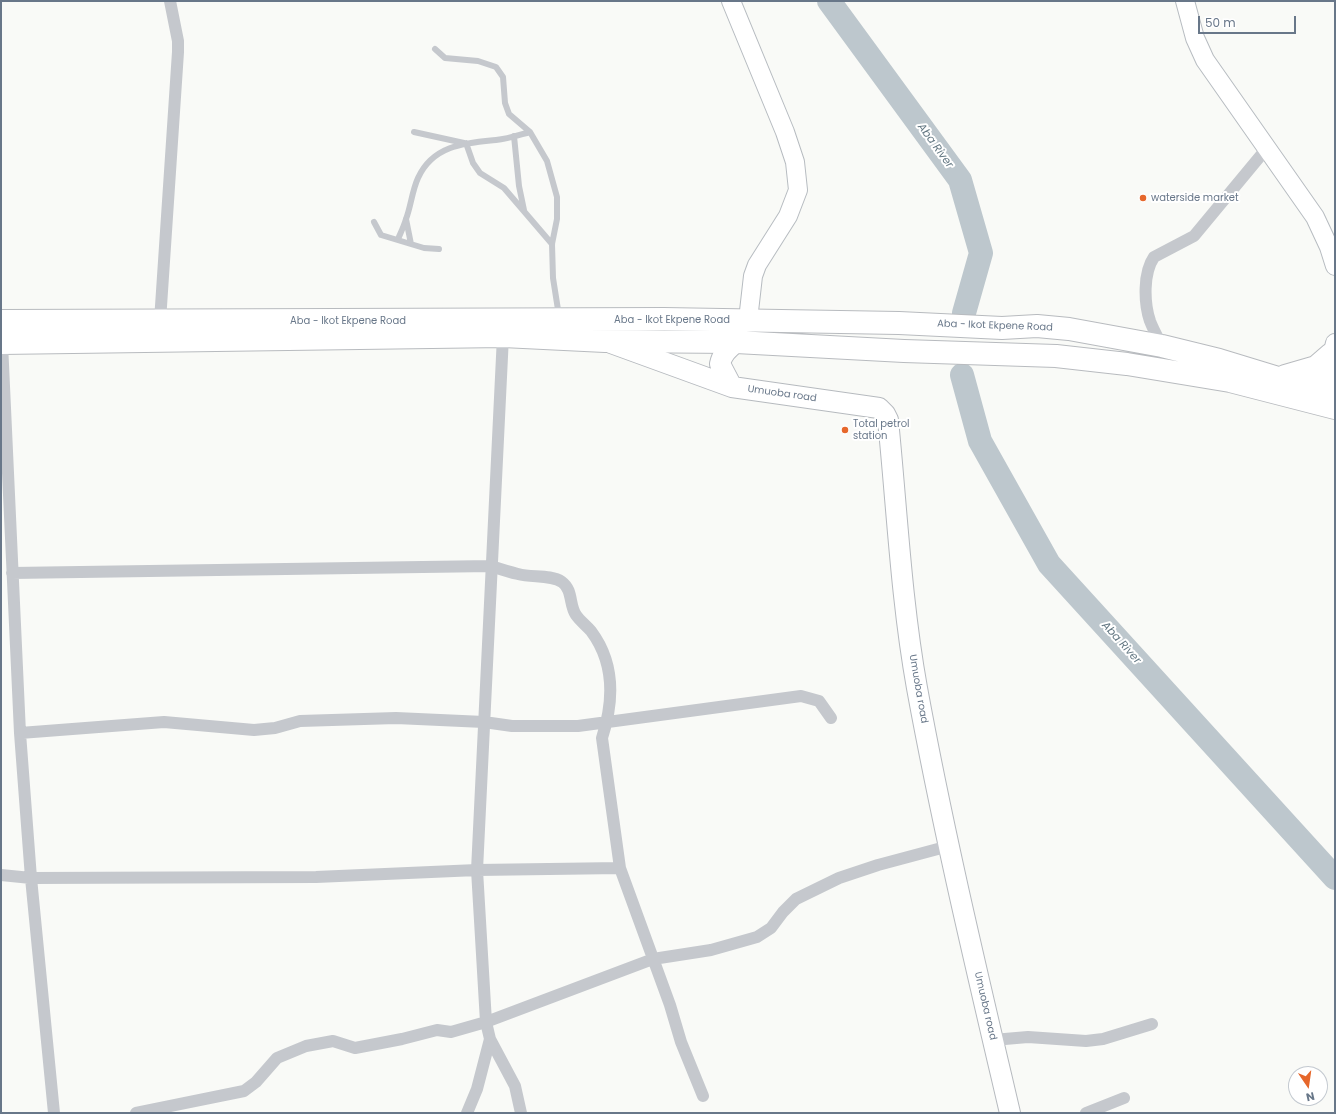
<!DOCTYPE html>
<html>
<head>
<meta charset="utf-8">
<style>
  body { margin:0 }
  #map { position:relative; width:1336px; height:1114px; overflow:hidden; background:#f9faf7; font-family:Poppins,sans-serif }
  canvas { display:block }
  .frame { position:absolute; inset:0; border:2px solid #687789; pointer-events:none }
  .north { position:absolute; left:1288px; top:1066px; width:40px; height:40px; box-sizing:border-box; background:#fff; border:1px solid #c3c9d0; border-radius:50%; rotate:167deg; font-size:11px; font-weight:700; line-height:16px; text-align:center; color:#687789 }
  .north::after { content:''; display:block; margin:auto; width:14px; height:18px; background:#e6672b; clip-path:polygon(50% 0,100% 100%,50% 72%,0 100%) }
  .scale { position:absolute; left:1198px; top:16px; width:98px; height:18px; box-sizing:border-box; border:2px solid #687789; border-top:0; padding-left:5px; font-size:12px; line-height:14px; white-space:nowrap; color:#687789; -webkit-text-stroke:3px #fff; paint-order:stroke }
</style>
</head>
<body>
<div id="map">
<canvas width="1336" height="1114"></canvas>
<div class="frame"></div>
<div class="north">N</div>
<div class="scale">50 m</div>
</div>
<script>
const ctx = document.querySelector('canvas').getContext('2d');
ctx.lineJoin = 'round';
function strokePath(path, color, width, dash) {
  ctx.strokeStyle = color;
  ctx.lineWidth = width;
  ctx.lineCap = dash ? 'butt' : 'round';
  ctx.setLineDash(dash || []);
  ctx.stroke(path);
}
function drawText(font, color, halo, rows, align = 'center') {
  ctx.font = font + ' Poppins,sans-serif';
  ctx.lineWidth = 4;
  ctx.setLineDash([]);
  ctx.textBaseline = 'middle';
  ctx.strokeStyle = halo;
  ctx.fillStyle = color;
  for (const [text, x, y, turn = 0] of rows) {
    ctx.save();
    ctx.translate(x, y);
    ctx.rotate((+turn || 0) * Math.PI / 180);
    ctx.textAlign = isNaN(turn) ? turn : align;
    if (halo) ctx.strokeText(text, 0, 0);
    ctx.fillText(text, 0, 0);
    ctx.restore();
  }
}
const river = new Path2D(`
  M829 1 960 180 981 253 964 313
  M962 375 980 441 1049 564 1335 878`);
const lane = new Path2D(`
  M435 49 445 58 478 61 496 67 503 77 505 103 509 114 530 132 547 161 557 197V219L552 244 553 278 559 316
  M414 132 464 143
  M514 136 519 186 524 210
  M466 143 473 163 480 173 504 188 552 244
  M406 219 411 244
  M374 222 381 235 424 248 439 249
  M398 239C401 232 404 226 406 219 411 206 412 191 418 178 433 145 465 143 496 140 508 139 519 135 530 132`);
const street = new Path2D(`
  M160 321 178 52V41L170 1
  M503 336 477 870 486 1022 490 1039 515 1086 521 1113
  M2 343 20 733 31 878 54 1113
  M1162 346C1158 338 1153 329 1150 321 1144 303 1143 273 1154 257L1194 236 1267 148
  M12 573 491 566C500 569 509 572 518 574 532 578 550 574 562 582 573 590 569 605 576 615 580 621 586 625 591 631 615 663 614 701 602 738L620 868 670 1005 681 1042 703 1096
  M20 733 164 722 254 730 275 728 300 721 396 718 484 722 512 726H578L801 696 819 701 831 718
  M1 875 31 878 316 877 477 870 620 868
  M993 1040 1028 1037 1086 1041 1103 1039 1152 1024
  M136 1113 244 1091 256 1082 277 1058 306 1046 333 1041 355 1048 402 1039 437 1030 451 1032 486 1022 653 959 711 950 757 937 771 928 783 912 796 899 839 878 878 865 949 846
  M467 1113 477 1089 490 1039
  M1086 1113 1124 1098`);
const secondary = new Path2D(`
  M731 1 785 132 795 162 798 190 788 216 757 265 753 276 748 320
  M1185 1 1195 38 1205 60 1315 217 1329 247 1335 266
  M1321 401 1335 343`);
const primary = new Path2D(`
  M611 343 732 387 879 408 885 414 888 420C897 509 901 599 917 688 943 830 977 972 1010 1113
  M732 387 720 364C722 354 728 349 736 342`);
const highway = new Path2D(`
  M1 321 664 319 899 323 1002 328 1037 326 1069 329 1162 346 1219 360 1278 378 1335 389
  M1 343 503 336 605 341 736 342 904 351 1056 356 1127 364 1230 381 1335 408
  M1285 376 1316 367 1331 354`);
const markers = [
  [1143,198,4,"#e6672b"],
  [845,430,4,"#e6672b"]
];
const poiNames = [
  ["waterside market",1151,198],
  ["Total petrol",853,424],
  ["station",853,436]
];
const streetNames = [
  ["Aba - Ikot Ekpene Road",672,320],
  ["Aba - Ikot Ekpene Road",348,321],
  ["Aba - Ikot Ekpene Road",995,326,2],
  ["Umuoba road",782,394,8],
  ["Umuoba road",918,689,80],
  ["Umuoba road",985,1006,77]
];
const waterNames = [
  ["Aba River",935,146,54],
  ["Aba River",1121,643,48]
];
strokePath(river, '#bdc7cd', 24);
strokePath(secondary, '#b7bcc1', 20);
strokePath(primary, '#b6babf', 22);
strokePath(highway, '#b8bbbf', 24);
strokePath(lane, '#c5c8cd', 6);
strokePath(street, '#c5c8cd', 12);
strokePath(secondary, '#fff', 18);
strokePath(primary, '#fff', 20);
strokePath(highway, '#fff', 22);
for (const [x, y, r, color] of markers) {
  const dot = new Path2D();
  dot.arc(x, y, r, 0, 2 * Math.PI);
  ctx.fillStyle = color;
  ctx.fill(dot);
  strokePath(dot, '#fff', 1.5);
}
drawText('10px', '#687789', '#fff', poiNames, 'left');
drawText('10px', '#687789', '#fff', streetNames);
drawText('italic 11px', '#647883', '#fff', waterNames);
</script>
</body>
</html>
